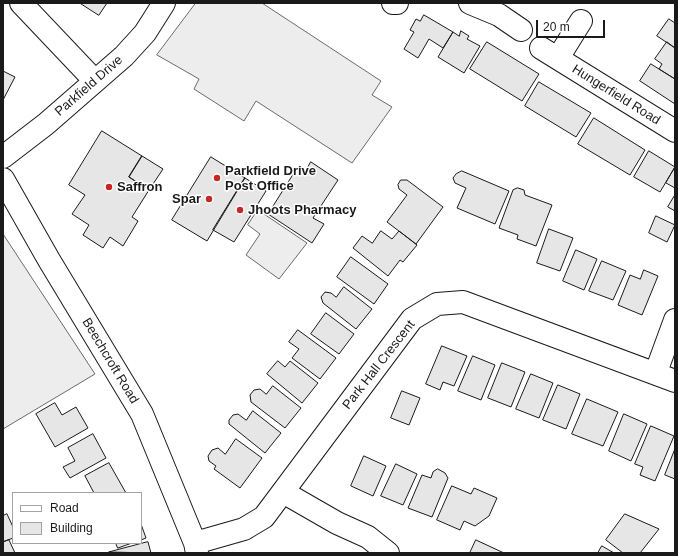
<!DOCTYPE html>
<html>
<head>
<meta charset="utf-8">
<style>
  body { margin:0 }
  #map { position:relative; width:678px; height:556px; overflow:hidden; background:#fff; font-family:Arial,sans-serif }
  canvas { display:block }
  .frame { position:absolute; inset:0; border:4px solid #1a1a1a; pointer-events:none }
  .legend { position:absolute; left:12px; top:492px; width:130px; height:52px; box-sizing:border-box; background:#fff; border:1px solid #a3a3a3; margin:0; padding:5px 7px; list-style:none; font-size:12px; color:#1a1a1a }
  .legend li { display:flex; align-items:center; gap:8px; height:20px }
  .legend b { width:20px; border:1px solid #a3a3a3 }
  .scale { position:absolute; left:536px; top:20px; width:69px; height:18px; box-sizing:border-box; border:2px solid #1a1a1a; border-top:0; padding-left:5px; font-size:12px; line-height:14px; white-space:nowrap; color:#1a1a1a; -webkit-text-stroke:3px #fff; paint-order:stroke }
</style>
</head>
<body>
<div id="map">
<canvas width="678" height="556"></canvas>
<div class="frame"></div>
<ul class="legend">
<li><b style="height:5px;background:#fff"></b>Road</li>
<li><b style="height:11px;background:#e6e6e6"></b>Building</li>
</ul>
<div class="scale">20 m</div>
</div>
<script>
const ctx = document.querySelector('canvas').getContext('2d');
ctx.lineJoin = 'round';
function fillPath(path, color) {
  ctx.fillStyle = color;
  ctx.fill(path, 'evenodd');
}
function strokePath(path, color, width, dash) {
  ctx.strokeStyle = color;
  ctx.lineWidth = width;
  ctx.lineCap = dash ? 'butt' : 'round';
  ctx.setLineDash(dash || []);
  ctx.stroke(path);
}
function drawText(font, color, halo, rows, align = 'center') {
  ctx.font = font + ' Arial,sans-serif';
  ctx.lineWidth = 3;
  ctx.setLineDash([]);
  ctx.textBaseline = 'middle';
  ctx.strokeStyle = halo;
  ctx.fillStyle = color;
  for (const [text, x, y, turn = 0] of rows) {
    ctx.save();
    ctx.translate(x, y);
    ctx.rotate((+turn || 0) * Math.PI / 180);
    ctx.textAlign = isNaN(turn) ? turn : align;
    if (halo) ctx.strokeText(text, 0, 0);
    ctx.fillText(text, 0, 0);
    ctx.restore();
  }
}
const built = new Path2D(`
  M196 3H262L381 81 372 95 392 107 352 163 256 101 244 121 194 89 199 79 157 55Z
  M258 210 307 243 279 279 246 255 260 234 248 225Z
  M3 234 95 374 3 429Z`);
const building = new Path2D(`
  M80 3H107L99 15Z
  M424 15 453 32 443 48 429 39 418 58 404 49 414 32 410 30 416 19 420 21Z
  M669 19 675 23V48L657 36Z
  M461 31 469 36 467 39 480 46 464 73 438 57 453 32 459 36Z
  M487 42 539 74 522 101 470 69Z
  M667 42 675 48V79L659 69 662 64 655 59Z
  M651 64 675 79V104L640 81Z
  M3 71 15 77 3 100Z
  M539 82 591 113 576 137 525 106Z
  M594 118 645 150 630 175 578 144Z
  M102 131 142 156 129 177 149 190 132 217 138 221 123 246 110 237 103 248 83 235 89 225 72 214 85 195 69 185Z
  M649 151 675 167 660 192 634 177Z
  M142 156 163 169 149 190 129 177Z
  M211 157 245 178 207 241 172 220Z
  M311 162 338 180 313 218 324 224 312 243 268 214 297 168 304 173Z
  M675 167V188L666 183Z
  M462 171 509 191 495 224 457 208 466 188 455 183 453 178 456 174Z
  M245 178 266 191 234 242 213 230Z
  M401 180H407L443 207 416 244 387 222 407 195 399 189 398 185Z
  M518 188 524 190 525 195 552 205 536 246 517 239 518 235 499 228 513 190Z
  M675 195V211L668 207Z
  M656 216 675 225 667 242 649 233Z
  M549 229 573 238 560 271 537 263Z
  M381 231 392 239 399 231 417 245 403 262 400 260 388 276 353 248 362 236 372 243Z
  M576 250 597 259 584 290 563 281Z
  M351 257 388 284 374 304 337 277Z
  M602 261 626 271 613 300 589 291Z
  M644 270 658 276 642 315 618 305 630 275 640 279Z
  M344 287 372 309 356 329 323 303 321 297 325 292 331 293 336 297Z
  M326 313 354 334 339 354 311 334Z
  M298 330 336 358 320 379 292 358 299 349 289 342Z
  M442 346 467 356 454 386 443 382 440 390 426 384Z
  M473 356 495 365 481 400 458 391Z
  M278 361 285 367 290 361 318 383 302 403 267 374Z
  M502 363 525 372 511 407 488 398Z
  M531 374 553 383 539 418 516 409Z
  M558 385 580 394 566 429 543 420Z
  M273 386 301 408 285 428 251 402 250 395 254 390 260 389 266 394Z
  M402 391 420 398 409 425 391 418Z
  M587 399 618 412 603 446 572 434Z
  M55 403 62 415 76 407 88 428 55 447 36 414Z
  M253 411 281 433 265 453 229 424V420L233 415 238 414 246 420Z
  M624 414 647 424 631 461 609 451Z
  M651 426 674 436 655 481 640 475 643 467 635 464Z
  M93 434 106 458 70 478 63 467 75 461 68 448Z
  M236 439 262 458 240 488 214 469 216 466 209 461 208 456 212 450 218 448 225 454Z
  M675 449V479L665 475Z
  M364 456 386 466 373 496 351 486Z
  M109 463 126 493H94L85 476Z
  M396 464 417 474 403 505 381 496Z
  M438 469 445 473 448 478 432 517 408 508 422 475 431 478 433 472Z
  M452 486 471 494 474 488 497 498 489 516 475 526 464 521 460 530 437 520Z
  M7 514 13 527V538L3 542V516Z
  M625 514 659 529 640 553H623L606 540Z
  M141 524 146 538 141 540Z
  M9 540 15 553H3V542Z
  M476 540 504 553H470Z
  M148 542 151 553 109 552Z
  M116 543H132L118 548Z
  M602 546 614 553H598Z`);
const minor = new Path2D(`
  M21 3 95 81
  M393 3H397
  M470 3 499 15 521 30
  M541 48 675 131
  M558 58 581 21
  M3 157 46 124 124 56 145 33 164 3
  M3 179 49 260 142 414 195 543 197 553
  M656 372 675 320
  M283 492 337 523 368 537 388 553
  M195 543 244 529 264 517 412 319 437 304 463 302 675 381`);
const markers = [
  [217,178,4,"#c62828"],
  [109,187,4,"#c62828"],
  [209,199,4,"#c62828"],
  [240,210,4,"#c62828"]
];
const streetNames = [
  ["Parkfield Drive",89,86,-41],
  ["Hungerfield Road",616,95,32],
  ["Beechcroft Road",110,361,59],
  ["Park Hall Crescent",379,365,-52]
];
const poiNames = [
  ["Parkfield Drive",225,171],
  ["Post Office",225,186],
  ["Saffron",117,187],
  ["Spar",201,199,"right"],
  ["Jhoots Pharmacy",248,210]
];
fillPath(built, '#ededed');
strokePath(built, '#6a6a6a', 1);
fillPath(building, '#e6e6e6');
strokePath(building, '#1a1a1a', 1);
strokePath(minor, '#1a1a1a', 24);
strokePath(minor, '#fff', 22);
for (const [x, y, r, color] of markers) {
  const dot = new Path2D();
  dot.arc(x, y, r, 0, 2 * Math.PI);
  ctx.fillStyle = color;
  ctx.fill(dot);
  strokePath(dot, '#fff', 1.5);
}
drawText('13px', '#1a1a1a', '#fff', streetNames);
drawText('bold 13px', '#1a1a1a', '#fff', poiNames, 'left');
</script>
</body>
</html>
